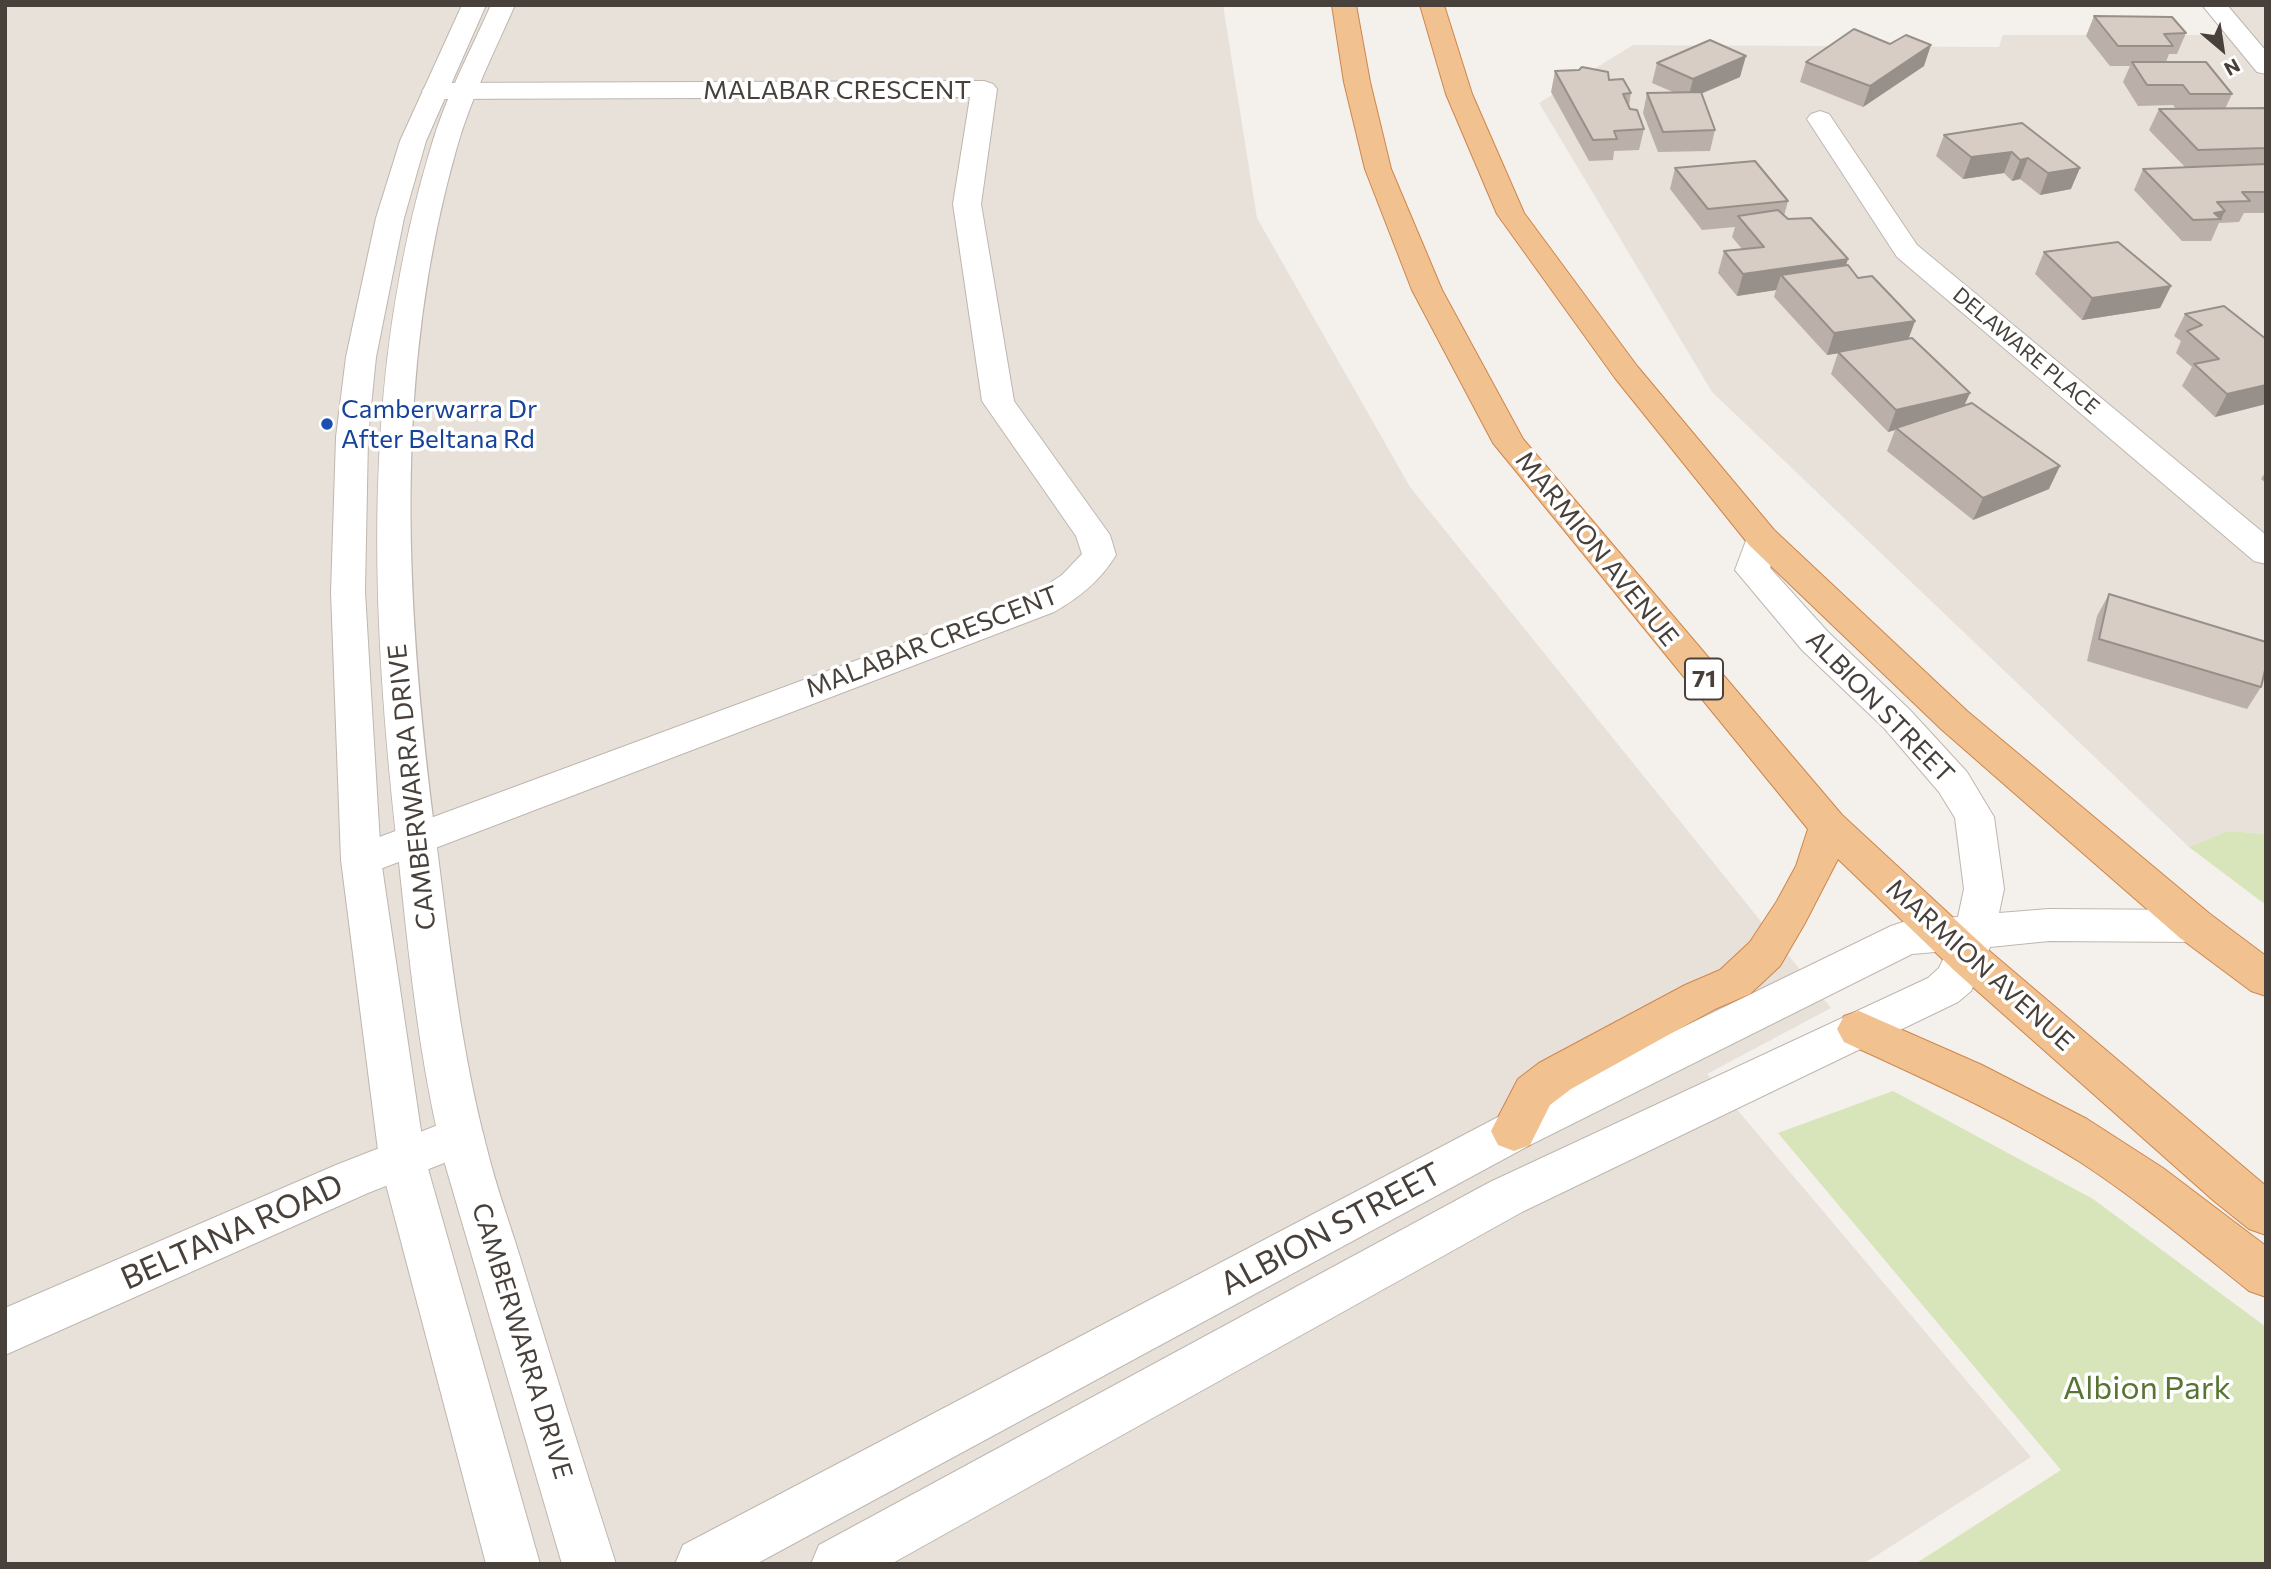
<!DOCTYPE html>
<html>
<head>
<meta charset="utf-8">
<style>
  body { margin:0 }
  #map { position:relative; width:2271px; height:1569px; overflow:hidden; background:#f4f0ec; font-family:Commissioner,sans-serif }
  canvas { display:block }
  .frame { position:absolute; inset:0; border:7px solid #48403a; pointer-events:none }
  .north { position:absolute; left:2187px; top:14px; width:70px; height:70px; -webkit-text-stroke:5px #fff; paint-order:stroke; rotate:151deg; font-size:19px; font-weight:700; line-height:28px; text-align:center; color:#48403a }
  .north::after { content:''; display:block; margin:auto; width:24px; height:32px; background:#48403a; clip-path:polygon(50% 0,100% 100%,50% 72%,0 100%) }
</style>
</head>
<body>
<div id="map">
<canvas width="2271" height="1569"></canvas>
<div class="frame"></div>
<div class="north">N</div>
</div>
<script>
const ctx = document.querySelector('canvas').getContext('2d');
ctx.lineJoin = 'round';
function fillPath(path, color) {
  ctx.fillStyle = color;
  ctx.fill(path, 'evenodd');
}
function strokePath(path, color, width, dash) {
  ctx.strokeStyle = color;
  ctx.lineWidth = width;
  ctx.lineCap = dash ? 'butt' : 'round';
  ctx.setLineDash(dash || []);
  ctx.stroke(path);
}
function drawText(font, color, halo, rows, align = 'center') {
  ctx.font = font + ' Commissioner,sans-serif';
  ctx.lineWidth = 7;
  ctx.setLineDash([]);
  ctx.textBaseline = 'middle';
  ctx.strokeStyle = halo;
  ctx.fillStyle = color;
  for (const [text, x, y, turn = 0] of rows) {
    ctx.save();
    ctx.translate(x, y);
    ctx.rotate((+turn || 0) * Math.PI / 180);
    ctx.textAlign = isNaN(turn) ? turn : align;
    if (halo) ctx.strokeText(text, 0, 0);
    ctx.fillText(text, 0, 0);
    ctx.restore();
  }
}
const residential = new Path2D(`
  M5 5H1223L1257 218 1410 487 1831 1008 1707 1074 2031 1457 1863 1564H5Z
  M2203 5H2266V834L2228 831 2189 847 1712 392 1539 103 1633 45 1999 47 2003 35H2229Z`);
const green = new Path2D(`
  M2228 831 2266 834V905L2189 847Z
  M1893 1091 2093 1199 2266 1327V1564H1915L2061 1470 1778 1133Z`);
const minor = new Path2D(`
  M984 81 993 84 997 89 981 204 1014 401 1110 535 1116 555C1100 581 1080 597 1054 612L375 871 361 875 347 871 341 860 347 849 1030 596 1062 575 1082 554 1076 536 982 401 953 204 970 97 435 99 426 96 422 91 426 86 435 83Z
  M1820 111 1829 114 1917 245 2266 535V564L2254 561 1897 257 1807 119 1811 114Z
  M461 1116 477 1122 484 1136 477 1150 368 1193 5 1355V1308L336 1165Z`);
const tertiary = new Path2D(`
  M462 5H486L426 141 404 218 376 357 368 437 365 592 381 860 425 1158 540 1564H486L379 1158 341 860 331 592 336 437 346 357 376 218 400 141Z
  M491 5H515C494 52 471 98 457 147 391 377 406 614 437 848 450 949 461 1051 487 1149 496 1186 509 1221 520 1257 551 1359 583 1462 616 1564H562L445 1164C419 1062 409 957 398 853 371 614 360 380 431 147 445 98 470 52 491 5Z
  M2202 5H2227L2266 51V74L2257 72Z
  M1762 527 1774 530 1779 538 1770 568 1828 632 1910 710 1967 772 1994 817 2004 889 1999 913 2049 909 2195 910 2210 914 2216 926 2210 938 2195 942 2049 941 1990 947 1971 991 1958 1002 1522 1212 891 1564H811L819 1545 1490 1182 1928 978 1939 968 1947 951 1912 954 1530 1145 756 1564H675L683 1545 1498 1117 1891 926 1906 921 1958 917 1964 889 1955 818 1939 792 1884 728 1802 650 1735 570 1750 530Z`);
const trunk = new Path2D(`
  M1332 5H1356L1370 82 1391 169 1442 290 1523 439 1842 815 1987 949 2266 1186V1235L2249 1229 2214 1201 1957 973 1838 859 1805 923 1780 966 1750 994 1715 1009 1571 1089 1550 1105 1530 1145 1514 1151 1498 1145 1491 1131 1518 1079 1539 1063 1685 985 1720 970 1750 942 1777 901 1796 866 1808 829 1493 443 1412 290 1365 169 1344 82Z
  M1420 5H1444L1472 94 1524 213 1637 366 1774 530 1967 711 2210 914 2266 956V996L2251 991 2180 938 1941 729 1750 546 1615 378 1497 214 1446 94Z
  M1859 1011 1982 1065 2087 1119 2163 1168 2266 1246V1297L2249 1291C2194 1247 2140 1201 2080 1162 2006 1115 1924 1079 1844 1042L1837 1029 1844 1016Z`);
const wall = new Path2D(`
  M2094 16 2186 33 2177 54H2169L2166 62 2232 94 2225 109 2266 108V213H2244L2239 222 2219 223 2211 241H2182L2134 190 2143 169 2185 167 2149 130 2159 109H2176L2173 105 2138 106 2123 82 2130 66H2110L2086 36Z
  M1806 62 1924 66 1863 107 1800 82Z
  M1657 63 1740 77 1701 94 1715 130 1710 151 1658 152 1643 113 1647 93 1673 92 1652 83Z
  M1555 71 1631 93 1629 106 1644 129 1639 150 1614 151 1613 160 1589 161 1551 92Z
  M2022 123 2071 189 2040 195 2020 179 2012 181 2004 173 1963 179 1936 156 1944 135Z
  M1675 168 1788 201 1784 216 1846 265 1858 278 1915 321 1908 339 1965 405 2049 489 1973 520 1887 451 1895 430 1888 432 1831 374 1838 353 1827 355 1774 297 1776 290 1737 296 1718 273 1724 251 1742 249 1732 237 1735 227 1702 230 1670 189Z
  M2044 252 2171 286 2160 308 2082 320 2035 274Z
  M2185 314 2266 339V404L2215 417 2182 386 2192 367 2176 353 2181 341 2174 336Z
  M2266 471V483L2261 479Z
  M2109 594 2261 687 2247 709 2087 661 2097 616Z`);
const shadedWall = new Path2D(`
  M1931 45 1924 66 1863 107 1870 86Z
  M1746 56 1740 77 1688 99 1693 79Z
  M2012 152 2004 173 1963 179 1971 157Z
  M2028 158 2020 179 2012 181 2020 160Z
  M2080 168 2071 189 2040 195 2048 173Z
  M2225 211 2221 219 2214 213Z
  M1848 259 1841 281 1781 275 1776 290 1737 296 1743 274Z
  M2171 286 2160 308 2082 320 2092 298Z
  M1915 321 1907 343 1827 355 1834 333Z
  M2266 385V404L2215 417 2227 394Z
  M1970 393 1960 415 1896 428 1895 430 1888 432 1896 410Z
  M2060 466 2049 489 1973 520 1983 498Z`);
const building = new Path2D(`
  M2094 16 2172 17 2186 33 2164 34 2173 46H2118Z
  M1854 29 1890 44 1906 35 1931 45 1870 86 1806 62Z
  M1710 40 1746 56 1693 79 1657 63Z
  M2132 62H2206L2232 94H2190L2183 85H2147Z
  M1582 67 1608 72 1609 80 1623 79 1631 93 1623 94 1630 109 1637 110 1644 129 1614 131 1617 139 1593 140 1555 71 1579 70Z
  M1701 92 1715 130 1663 132 1647 93Z
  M2266 108V148L2198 150 2159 109Z
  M2022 123 2080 168 2048 173 2028 158 2020 160 2012 152 1971 157 1944 135Z
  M1755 161 1788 201 1708 209 1675 168Z
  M2266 164V192H2242L2250 201 2217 202 2225 211 2214 213 2221 219 2193 220 2143 169Z
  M1778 210 1788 219 1811 218 1848 259 1743 274 1724 251 1764 247 1738 216Z
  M2118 242 2171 286 2092 298 2044 252Z
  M1848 265 1858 278 1872 276 1915 321 1834 333 1781 275Z
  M2224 306 2266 339V385L2227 394 2194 364 2219 359 2187 331 2202 325 2185 314Z
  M1912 338 1970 393 1896 410 1838 352Z
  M1972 403 2060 466 1983 498 1896 428Z
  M2109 594 2266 642V666L2261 687 2099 639Z`);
const markers = [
  [327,424,7,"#1a4fb4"]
];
const farStreetnames = [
  ["DELAWARE PLACE",2026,351,40]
];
const shields = [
  [1704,679,38]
];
const shieldNames = [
  ["71",1704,679]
];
const streetNames = [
  ["MALABAR CRESCENT",837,90],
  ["MARMION AVENUE",1597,549,51],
  ["MALABAR CRESCENT",932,642,-21],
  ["ALBION STREET",1880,707,46],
  ["CAMBERWARRA DRIVE",412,787,-96],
  ["MARMION AVENUE",1980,965,42],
  ["CAMBERWARRA DRIVE",522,1341,73]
];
const transitNames = [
  ["Camberwarra Dr",341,409],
  ["After Beltana Rd",341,439]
];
const nearStreetnames = [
  ["ALBION STREET",1331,1229,-28],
  ["BELTANA ROAD",232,1232,-24]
];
const nearParknames = [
  ["Albion Park",2147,1388]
];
fillPath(residential, '#e8e1da');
fillPath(green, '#d8e4b9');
strokePath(minor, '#bfb6af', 2);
strokePath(tertiary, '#bfb6af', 2);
strokePath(trunk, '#ce864c', 2);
fillPath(minor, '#fff');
fillPath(tertiary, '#fff');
fillPath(trunk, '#f2c190');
fillPath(wall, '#bab0a9');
fillPath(shadedWall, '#97908a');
fillPath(building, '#d8cdc5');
strokePath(building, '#97908a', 2);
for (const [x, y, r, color] of markers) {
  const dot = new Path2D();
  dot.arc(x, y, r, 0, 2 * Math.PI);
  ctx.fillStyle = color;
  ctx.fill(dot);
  strokePath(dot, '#fff', 2.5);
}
drawText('21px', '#48403a', '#fff', farStreetnames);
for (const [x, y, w] of shields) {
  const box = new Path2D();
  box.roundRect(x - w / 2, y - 20.5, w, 41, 5);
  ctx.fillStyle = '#fff';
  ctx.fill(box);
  strokePath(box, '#48403a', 2);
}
drawText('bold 24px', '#48403a', null, shieldNames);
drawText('26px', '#48403a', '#fff', streetNames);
drawText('26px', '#164399', '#fff', transitNames, 'left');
drawText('32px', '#48403a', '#fff', nearStreetnames);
drawText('32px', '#587432', '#fff', nearParknames);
</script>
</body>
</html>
